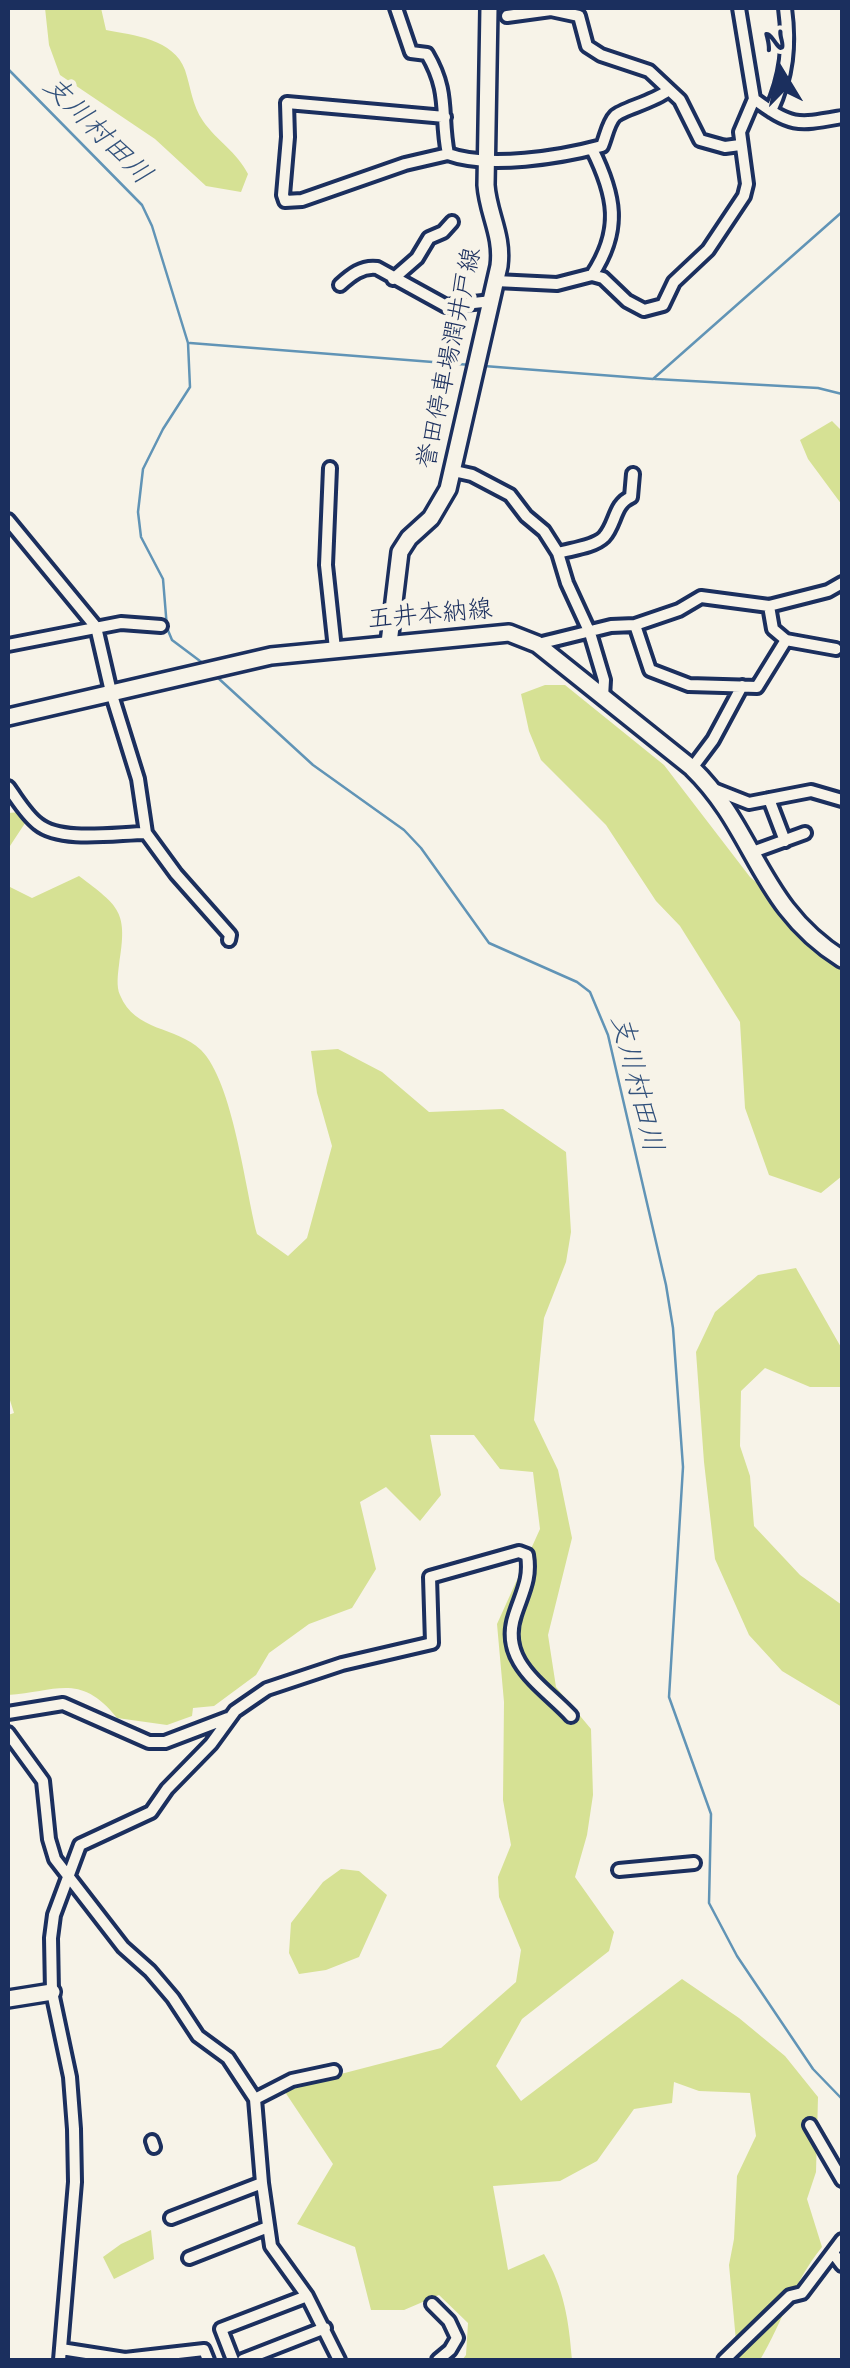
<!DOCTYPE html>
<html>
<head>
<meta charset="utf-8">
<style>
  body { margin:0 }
  #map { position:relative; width:850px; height:2368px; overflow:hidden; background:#f7f3e8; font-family:"Shantell Sans",sans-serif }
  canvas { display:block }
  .frame { position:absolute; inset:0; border:10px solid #1b2f5e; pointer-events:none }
  .north { position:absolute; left:730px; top:20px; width:100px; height:100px; -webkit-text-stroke:8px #f7f3e8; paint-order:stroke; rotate:350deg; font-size:28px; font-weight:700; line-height:40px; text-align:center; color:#1b2f5e }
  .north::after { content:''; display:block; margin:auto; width:35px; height:45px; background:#1b2f5e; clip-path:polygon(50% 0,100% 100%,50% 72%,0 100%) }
</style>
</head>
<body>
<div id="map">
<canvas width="850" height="2368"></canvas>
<div class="frame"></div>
<div class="north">N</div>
</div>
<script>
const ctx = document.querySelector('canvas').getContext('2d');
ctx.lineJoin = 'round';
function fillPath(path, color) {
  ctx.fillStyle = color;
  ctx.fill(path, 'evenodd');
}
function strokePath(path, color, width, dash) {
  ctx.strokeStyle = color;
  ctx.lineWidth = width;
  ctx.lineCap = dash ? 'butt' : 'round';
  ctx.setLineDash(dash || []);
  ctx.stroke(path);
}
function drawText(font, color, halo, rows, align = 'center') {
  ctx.font = font + ' "Shantell Sans","Klee One",sans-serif';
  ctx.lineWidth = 9;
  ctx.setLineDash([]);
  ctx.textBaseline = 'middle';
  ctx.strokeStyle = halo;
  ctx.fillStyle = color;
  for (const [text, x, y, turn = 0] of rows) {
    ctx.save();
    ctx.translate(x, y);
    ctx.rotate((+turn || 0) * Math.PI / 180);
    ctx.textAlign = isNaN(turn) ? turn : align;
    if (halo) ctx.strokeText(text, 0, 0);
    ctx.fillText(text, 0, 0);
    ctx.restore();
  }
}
const green = new Path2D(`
  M45 8H101L106 30C133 35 174 39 185 70 191 88 192 105 203 121 217 141 237 152 248 174L241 192 206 186 155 139 60 75 49 45Z
  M832 421 842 431V505L808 459 800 440Z
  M545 685H565L664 765 750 877 842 957V1176L821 1193 769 1175 745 1108 740 1022 680 926 656 901 606 825 541 760 529 731 521 694Z
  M33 811 8 849V813Z
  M79 876C120 907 128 911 119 965 118 973 116 987 120 995 135 1032 176 1026 201 1050 233 1082 245 1188 257 1234L288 1256 307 1238 332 1146 317 1093 311 1051 338 1049 382 1072 429 1112 503 1109 566 1152 571 1232 566 1262 544 1318 534 1420 558 1470 572 1538 548 1635 556 1687 591 1729 593 1795 587 1835 575 1877 614 1932 609 1951 522 2019 496 2066 521 2101 682 1979 739 2018 785 2056 818 2097 816 2172 807 2199 822 2247C793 2283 783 2321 760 2360H726L736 2341 729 2265 734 2239 737 2176 756 2136 750 2093 699 2091 674 2082 672 2103 634 2109 597 2161 560 2181 493 2186 508 2270 544 2254C564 2288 569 2321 572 2360H462L466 2355 468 2323 439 2295 404 2310H371L355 2247 297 2224 333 2164 283 2089 441 2048 516 1982 521 1950 499 1897 498 1877 511 1845 503 1800 504 1702 497 1624 540 1529 533 1472 500 1469 474 1435H430L441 1495 420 1521 386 1487 360 1502 376 1569 352 1608 309 1624 269 1653 256 1675 214 1706 193 1708 192 1716 167 1725 117 1718C80 1672 57 1692 8 1695V1415L14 1413 8 1394V886L32 898Z
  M796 1268 842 1349V1387H810L765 1368 741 1391 740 1446 750 1476 754 1526 800 1575 842 1605V1707L782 1671 749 1635 715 1559 704 1462 696 1352 715 1312 758 1275Z
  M341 1869 359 1871 387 1895 359 1957 326 1970 299 1974 289 1953 291 1923 323 1882Z
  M151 2230 154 2259 114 2279 103 2257 121 2244Z`);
const stream = new Path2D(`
  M8 69 142 205 152 226 188 343 190 387 163 429 143 469 138 512 141 537 163 579 167 628 172 640 204 664
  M190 343 471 365
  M484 366 653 379 842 212
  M655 379 818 388 842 394
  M217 677 313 765 404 830 421 848 489 943 577 982 590 992 608 1035 666 1285 673 1328 683 1467 669 1697 711 1814 709 1903 737 1956 813 2069 842 2099`);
const street = new Path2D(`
  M396 8 411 52 427 54C450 93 440 114 448 154 489 169 561 157 602 146 606 137 608 123 615 116 622 109 653 102 667 91
  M739 8 754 99C792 127 797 125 842 117
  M507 16 551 10 579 16 587 46 601 55 649 71 680 100 700 140 725 147 740 145
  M771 111C787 76 790 45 785 8
  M445 117 287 103 288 137 283 195 285 201 302 200 405 164 448 154
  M592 275C622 230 615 195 592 149
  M393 279 417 258 429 238 443 232 452 222
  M496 281 557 284 592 275 603 278 627 301 644 310 663 305 674 282 708 250 744 196 747 184 740 132 754 99
  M340 285C351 275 362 266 377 268L446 306 492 301
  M330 468 326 565 335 649
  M454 471 472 475 510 495 526 516 544 531 558 553 567 583 590 633 604 680 603 697
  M8 520 96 627 111 692 138 779 146 833 176 874 230 935 229 940
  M558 553C572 549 594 547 604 537 616 524 614 504 631 497L633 474
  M769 606 773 629 786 640 836 649
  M635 625 650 670 689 685 757 687 786 640
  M538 644 611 626 635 625 679 610 701 597 769 606 828 591 842 583
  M8 645 121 623 161 626
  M692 768 713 740 742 686
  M8 787C17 799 26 815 38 824 61 843 118 833 146 833
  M716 790 749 803 811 791 842 800
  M769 799 785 841
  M750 853 805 833
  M8 1713 63 1704 149 1742H165L228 1718
  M8 1733 43 1781 49 1839 55 1859 123 1947 150 1971 173 1998 198 2036 228 2058 255 2099 262 2183 271 2246 307 2296 339 2360
  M619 1870 694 1863
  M255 2099 292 2080 334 2071
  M810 2125 842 2180
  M152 2141 154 2147
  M171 2218 262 2183
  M833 2253 842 2265
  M189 2258 268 2227
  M432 2304 449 2321 457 2338 450 2350 438 2360
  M61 2349 125 2359 204 2350 208 2360
  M60 2360 75 2182 74 2129 70 2077 52 1992 51 1938 54 1915 80 1845 151 1812 167 1789 211 1744 235 1711 267 1689 342 1664 432 1643 430 1577 519 1552 527 1555C531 1579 522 1593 515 1615 499 1662 543 1686 571 1716
  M233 2360 221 2329 307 2296
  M243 2360 325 2328
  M724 2360 790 2296 802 2293 842 2240`);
const secondary = new Path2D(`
  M389 643 400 552 409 538 431 518 448 489 499 266C503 235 488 214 486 185L489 8
  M8 1999 52 1992`);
const primary = new Path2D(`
  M8 717 271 656 509 633 537 644 692 768C756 830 758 906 842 959`);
const streetNames = [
  ["誉田停車場潤井戸線",450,358,-78],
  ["五井本納線",430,615,-5]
];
const waterNames = [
  ["支川村田川",97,131,45],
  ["支川村田川",636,1084,76]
];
fillPath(green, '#d6e194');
strokePath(stream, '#6194b6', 2.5);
strokePath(street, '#1b2f5e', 18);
strokePath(secondary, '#1b2f5e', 22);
strokePath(primary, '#1b2f5e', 22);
strokePath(street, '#f7f3e8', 10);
strokePath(secondary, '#f7f3e8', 15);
strokePath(primary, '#f7f3e8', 15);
drawText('25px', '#1b2f5e', '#f7f3e8', streetNames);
drawText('italic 28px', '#32517b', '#f7f3e8', waterNames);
</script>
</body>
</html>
